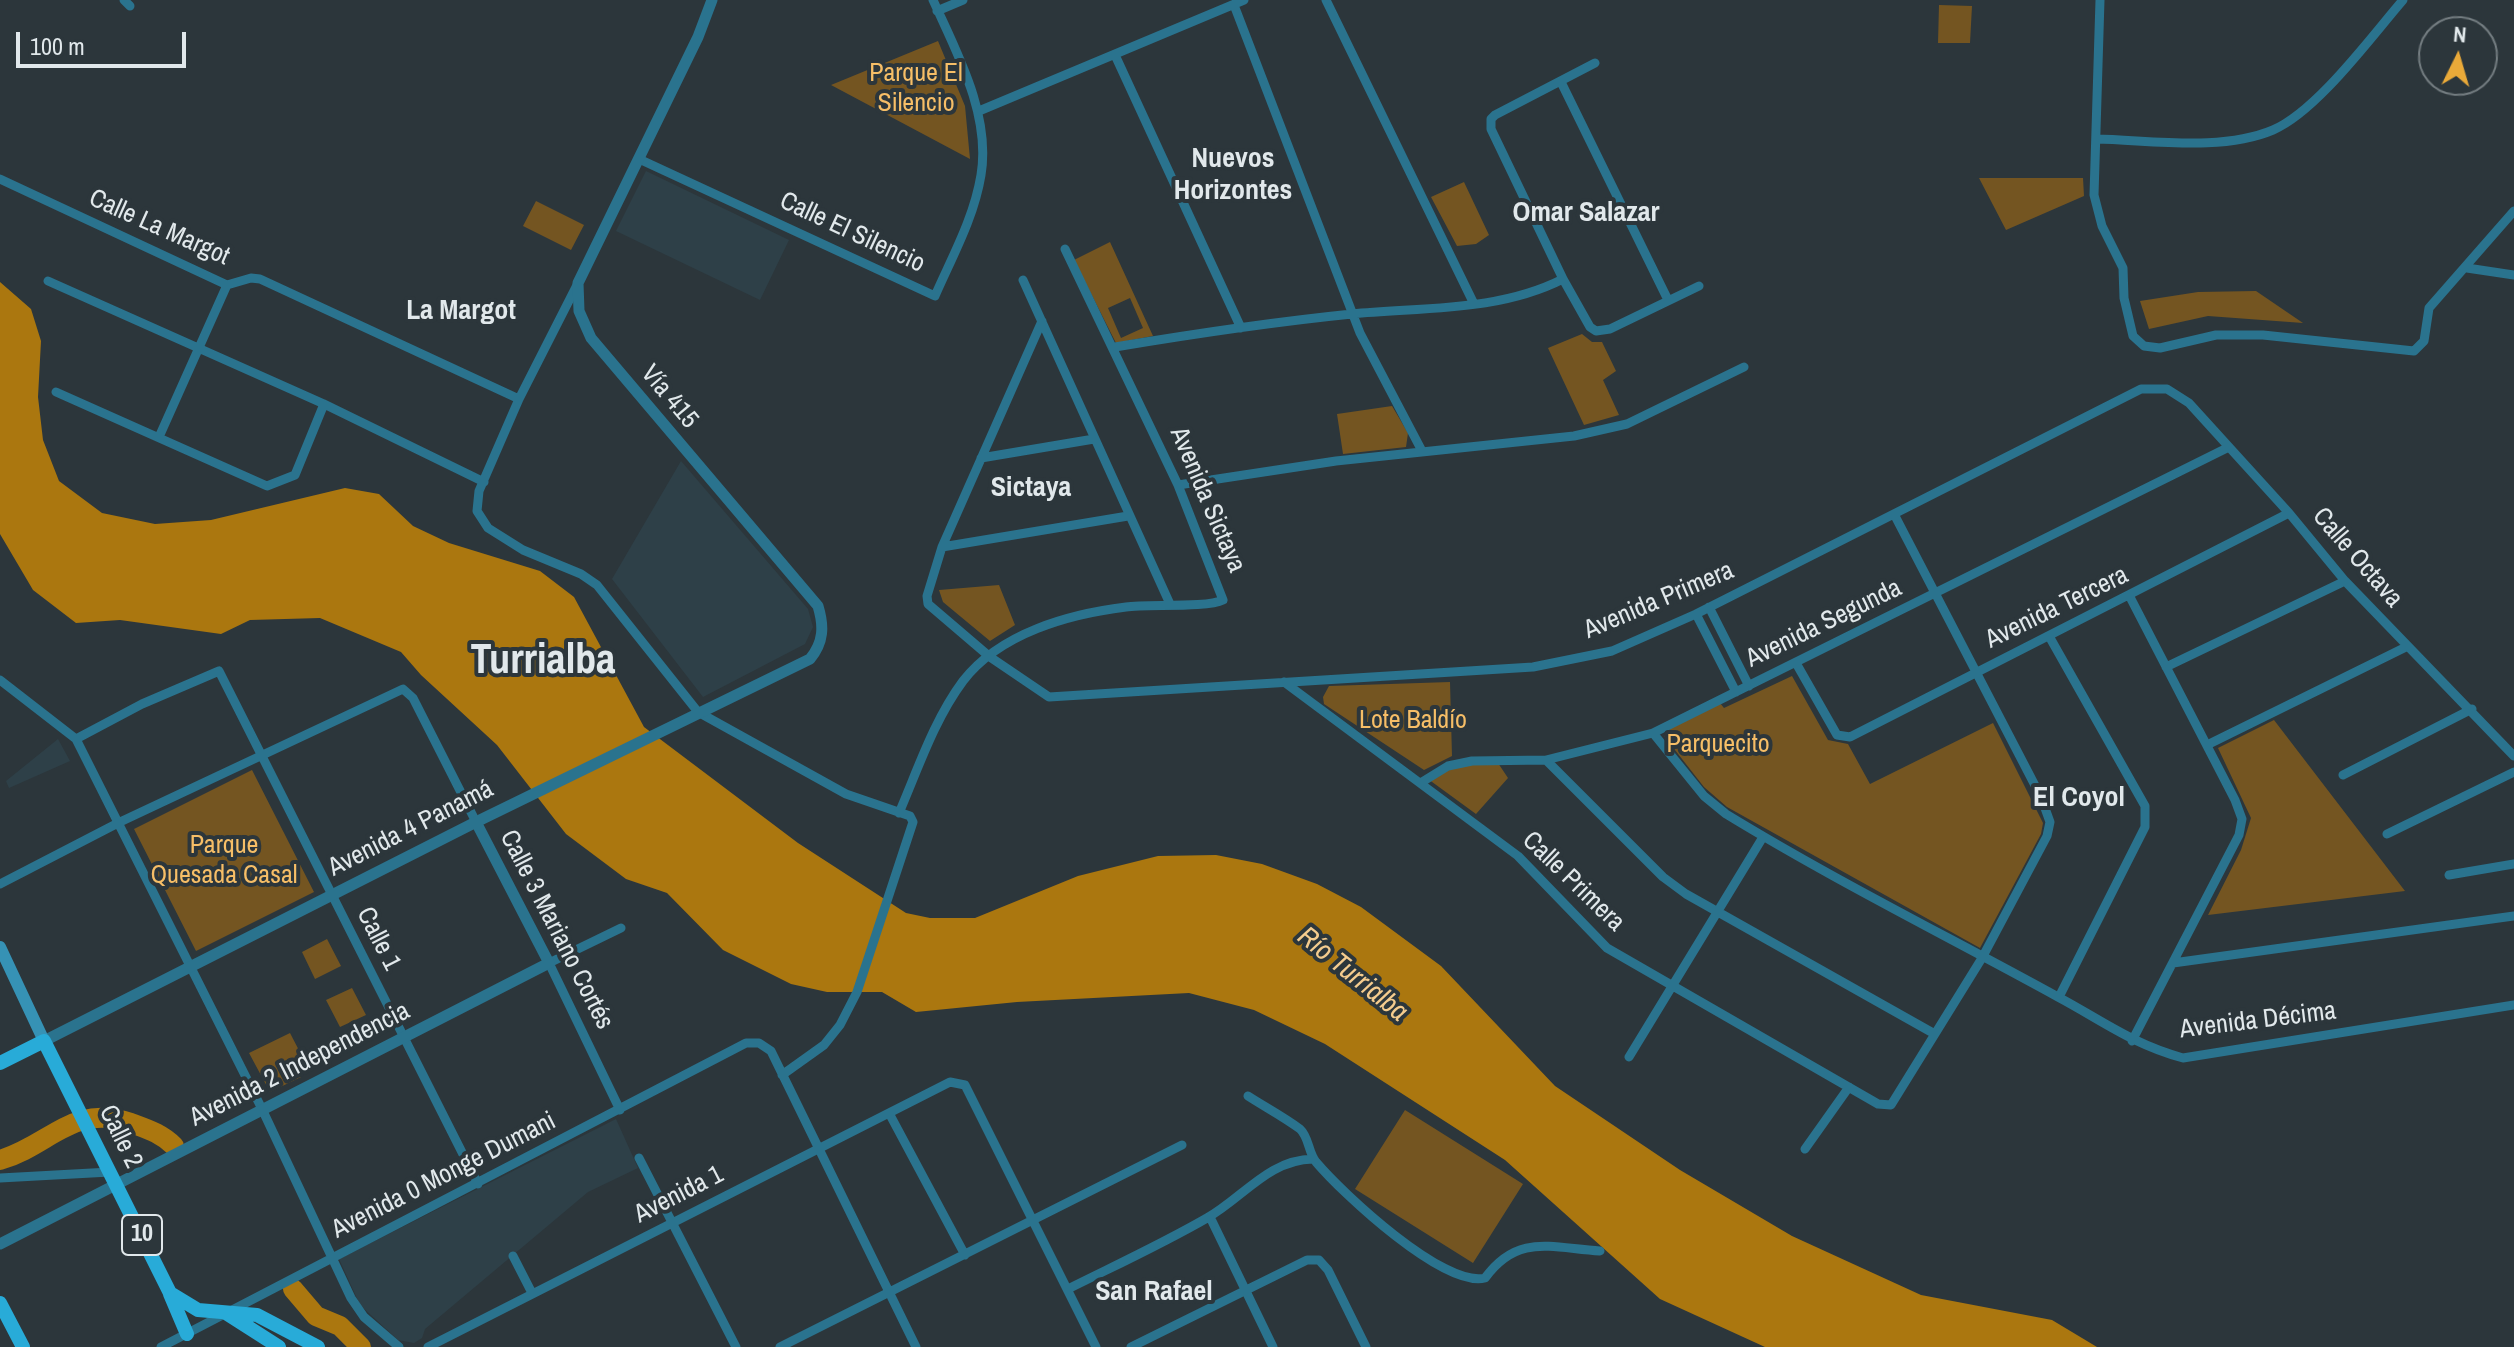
<!DOCTYPE html>
<meta charset="utf-8">
<style>
body{margin:0}
#map{position:relative;width:2514px;height:1347px;overflow:hidden;background:#2c363b;font-family:"Archivo Narrow",sans-serif}
canvas{display:block}
.north{position:absolute;left:2418px;top:16px;width:80px;height:80px;box-sizing:border-box;background:#2c363b;border:2px solid #747d81;border-radius:50%;rotate:5deg;font-size:22px;font-weight:700;line-height:32px;text-align:center;color:#e1e8eb}
.north::after{content:'';display:block;margin:auto;width:28px;height:36px;background:#eaaa39;clip-path:polygon(50% 0,100% 100%,50% 72%,0 100%)}
.scale{position:absolute;left:16px;top:32px;width:170px;height:36px;box-sizing:border-box;border:4px solid #e1e8eb;border-top:0;padding-left:10px;font-size:24px;line-height:28px;white-space:nowrap;color:#e1e8eb;-webkit-text-stroke:6px #2c363b;paint-order:stroke}
</style>
<div id="map">
<canvas width="2514" height="1347"></canvas>
<div class="north">N</div>
<div class="scale">100 m</div>
</div>
<script>
const ctx = document.querySelector('canvas').getContext('2d');
ctx.lineJoin = 'round';
function fillPath(path, color) {
  ctx.fillStyle = color;
  ctx.fill(path, 'evenodd');
}
function strokePath(path, color, width, dash) {
  ctx.strokeStyle = color;
  ctx.lineWidth = width;
  ctx.lineCap = dash ? 'butt' : 'round';
  ctx.setLineDash(dash || []);
  ctx.stroke(path);
}
function drawText(font, color, halo, rows, align = 'center') {
  ctx.font = font + ' "Archivo Narrow",sans-serif';
  ctx.lineWidth = 8;
  ctx.setLineDash([]);
  ctx.textBaseline = 'middle';
  ctx.strokeStyle = halo;
  ctx.fillStyle = color;
  for (const [text, x, y, turn = 0] of rows) {
    ctx.save();
    ctx.translate(x, y);
    ctx.rotate((+turn || 0) * Math.PI / 180);
    ctx.textAlign = isNaN(turn) ? turn : align;
    if (halo) ctx.strokeText(text, 0, 0);
    ctx.fillText(text, 0, 0);
    ctx.restore();
  }
}
const built = new Path2D(`
 M 646,171 L 789,240 L 760,300 L 616,231 Z
 M 681,461 L 808,609 L 813,627 L 805,644 L 703,697 L 612,579 Z
 M 58,739 L 70,761 L 9,788 L 6,781 Z
 M 616,1119 L 638,1168 L 588,1192 L 425,1329 L 422,1338 L 414,1343 L 398,1340 L 360,1305 L 339,1259 Z`);
const green = new Path2D(`
 M 1939,5 L 1972,6 L 1970,43 L 1938,43 Z
 M 938,41 L 965,106 L 970,159 L 831,85 Z
 M 1979,178 L 2083,178 L 2084,196 L 2006,230 Z
 M 1464,182 L 1489,235 L 1476,244 L 1457,246 L 1431,197 Z
 M 536,201 L 584,225 L 571,250 L 523,226 Z
 M 1110,242 L 1153,336 L 1116,343 L 1074,260 ZM 1130,298 L 1143,328 L 1121,338 L 1108,308 Z
 M 2256,291 L 2303,323 L 2208,316 L 2149,329 L 2140,301 L 2198,292 Z
 M 1582,334 L 1592,342 L 1602,342 L 1616,371 L 1603,380 L 1619,415 L 1584,425 L 1548,348 Z
 M 1392,406 L 1408,433 L 1406,447 L 1343,454 L 1337,414 Z
 M 999,585 L 1015,625 L 990,641 L 943,602 L 939,590 Z
 M 1792,676 L 1828,740 L 1848,744 L 1870,784 L 1993,723 L 2043,823 L 2041,834 L 1980,948 L 1727,807 L 1704,787 L 1664,736 L 1672,732 L 1669,729 L 1720,703 L 1724,708 Z
 M 1450,682 L 1452,756 L 1424,770 L 1324,704 L 1323,697 L 1329,686 Z
 M 2274,720 L 2405,891 L 2208,915 L 2241,850 L 2251,818 L 2218,748 Z
 M 1498,763 L 1508,778 L 1476,814 L 1428,779 L 1463,764 Z
 M 252,770 L 314,892 L 196,951 L 134,829 Z
 M 327,939 L 341,966 L 315,979 L 302,952 Z
 M 352,988 L 366,1015 L 340,1027 L 326,1000 Z
 M 290,1033 L 304,1060 L 295,1065 L 301,1077 L 270,1092 L 249,1053 Z
 M 1405,1110 L 1523,1184 L 1473,1263 L 1355,1189 Z`);
const water = new Path2D(`
 M 0,282 L 31,309 L 41,341 L 38,397 L 43,440 L 59,481 L 102,513 L 155,524 L 211,520 L 345,488 L 379,494 L 413,526 L 449,543 L 540,571 L 574,597 L 644,727 L 798,843 L 906,913 L 930,918 L 975,918 L 1078,876 L 1158,856 L 1216,855 L 1262,864 L 1317,884 L 1361,907 L 1441,966 L 1555,1086 L 1680,1170 L 1792,1236 L 1921,1295 L 2052,1320 L 2097,1347 L 1765,1347 L 1660,1299 L 1505,1160 L 1325,1044 L 1254,1010 L 1189,993 L 1017,1002 L 916,1012 L 882,992 L 827,992 L 791,984 L 723,950 L 667,893 L 626,879 L 566,834 L 497,745 L 421,675 L 401,652 L 320,618 L 250,620 L 221,634 L 120,620 L 76,623 L 33,590 L 0,534 Z`);
const river = new Path2D(`
 M 0,1160 C 51,1145 72,1103 131,1123 C 147,1129 161,1133 174,1146
 M 293,1289 L 316,1316 L 340,1326 L 361,1347`);
const minor = new Path2D(`
 M 124,0 L 130,6
 M 1326,0 L 1474,304
 M 2100,0 L 2094,195 L 2102,226 L 2123,268 L 2124,298 L 2133,336 L 2144,346 L 2160,348 L 2216,335 L 2263,335 L 2414,351 L 2424,341 L 2429,308 L 2514,211
 M 1234,5 L 1360,333 L 1422,451
 M 937,11 L 963,0
 M 1115,55 L 1241,328
 M 1595,63 L 1495,115 L 1491,119 L 1491,129 L 1563,279 L 1590,327 L 1596,331 L 1610,329 L 1699,286
 M 1561,82 L 1668,300
 M 979,111 L 1244,0
 M 2096,139 C 2151,140 2221,152 2273,130 C 2317,111 2371,37 2403,0
 M 639,159 L 935,296 C 952,257 974,218 981,175 C 991,115 957,53 933,0
 M 0,179 L 227,285 L 251,278 L 260,279 L 519,399
 M 2467,268 L 2514,275
 M 1023,280 L 1170,604
 M 48,281 L 324,404 L 484,482
 M 578,283 L 519,399 L 479,491 L 477,511 L 488,528 L 523,550 L 581,574 L 597,585 L 698,712 L 846,794 L 910,816 L 913,822 L 857,992 L 840,1025 L 824,1045 L 782,1075
 M 1042,321 L 942,547 L 927,596 L 928,604 L 990,657 L 1049,697 L 1533,667 L 1612,651 L 1696,614 L 2141,389 L 2167,389 L 2189,403 L 2289,513 L 2345,581 L 2514,756
 M 1115,347 C 1193,334 1273,322 1352,314 C 1422,307 1498,312 1563,279
 M 56,392 L 267,486 L 295,475 L 324,404
 M 159,437 L 227,285
 M 981,458 L 1094,439
 M 1178,485 L 1336,461 L 1574,436 L 1627,424 L 1744,367
 M 942,547 L 1128,516
 M 2130,597 L 2235,800 L 2242,819 L 2239,835 L 2132,1041
 M 1709,607 L 1749,686
 M 1696,614 L 1736,692
 M 2049,636 L 2145,806 L 2145,827 L 2059,997
 M 1796,663 L 1837,735 L 1850,737 L 2289,513
 M 2166,667 L 2345,581
 M 0,680 L 76,739 L 262,1109 L 351,1298 L 364,1317 L 399,1347
 M 1284,682 L 1518,856 L 1607,948 L 1878,1104 L 1891,1105 L 1982,958 L 2047,836 L 2050,822 L 2041,797 L 1894,514
 M 1653,733 L 1704,796 L 1726,814 C 1834,880 1947,936 2058,997 C 2103,1021 2132,1044 2183,1058 L 2514,1005
 M 76,739 L 142,704 L 219,671 L 478,1184
 M 2207,745 L 2406,647
 M 1546,760 L 1663,877 L 1686,894 L 1933,1033
 M 2343,775 L 2472,709
 M 1422,782 L 1448,766 L 1472,761 L 1546,760 L 1653,733 L 2229,447
 M 899,813 C 918,769 934,720 963,681 C 1000,633 1069,614 1126,607 C 1148,604 1207,608 1223,600 L 1178,485 L 1065,249
 M 2387,834 L 2514,772
 M 2449,875 L 2514,864
 M 0,884 L 120,822 L 403,689 L 413,698 L 476,822
 M 2173,963 L 2514,916
 M 1629,1057 L 1763,837
 M 1248,1096 C 1265,1107 1284,1117 1300,1129 C 1309,1137 1308,1152 1316,1162 C 1343,1194 1444,1288 1485,1278 C 1518,1233 1551,1248 1600,1251
 M 620,1110 L 549,963 L 621,928
 M 889,1113 L 965,1255
 M 1805,1149 L 1849,1087
 M 639,1158 L 736,1347
 M 0,1178 L 110,1172
 M 1210,1217 L 1273,1347
 M 513,1256 L 532,1293
 M 1068,1289 C 1114,1266 1162,1244 1207,1218 C 1244,1197 1268,1160 1313,1159
 M 161,1347 L 746,1043 L 759,1043 L 771,1051 L 916,1347
 M 428,1347 L 950,1082 L 965,1085 L 1096,1347
 M 780,1347 L 1182,1145
 M 1131,1347 L 1307,1260 L 1319,1260 L 1328,1270 L 1366,1347`);
const tertiary = new Path2D(`
 M 44,1041 L 476,822 L 810,659 C 824,642 824,626 818,606 L 591,338 L 579,311 L 578,283 L 698,37 L 712,0
 M 0,1244 L 549,963 L 476,822`);
const secondary = new Path2D(`
 M 0,947 L 44,1041`);
const primary = new Path2D(`
 M 0,1063 L 44,1041 L 170,1293 L 198,1310 L 257,1315 L 318,1347
 M 170,1294 L 187,1334
 M 0,1303 L 23,1347
 M 226,1313 L 279,1347`);
const shields = [
 [142,1235,40]
];
const shieldNames = [
 ["10",142,1235]
];
const parkNames = [
 ["Parque El",916,74],
 ["Silencio",916,104],
 ["Lote Baldío",1413,721],
 ["Parquecito",1718,745],
 ["Parque",224,846],
 ["Quesada Casal",224,876]
];
const streetNames = [
 ["Calle La Margot",159,228,24],
 ["Calle El Silencio",852,233,25],
 ["Vía 415",669,397,50],
 ["Avenida Sictaya",1207,500,67],
 ["Calle Octava",2357,558,49],
 ["Avenida Primera",1659,601,-23],
 ["Avenida Tercera",2057,608,-26],
 ["Avenida Segunda",1824,624,-26],
 ["Avenida 4 Panamá",411,829,-27],
 ["Calle Primera",1573,882,44],
 ["Calle 3 Mariano Cortés",556,930,63],
 ["Calle 1",378,939,63],
 ["Avenida Décima",2258,1021,-7],
 ["Avenida 2 Independencia",300,1065,-27],
 ["Calle 2",120,1137,64],
 ["Avenida 0 Monge Dumani",444,1176,-27],
 ["Avenida 1",679,1195,-27]
];
const neighbourhoodNames = [
 ["Nuevos",1233,159],
 ["Horizontes",1233,191],
 ["Omar Salazar",1586,213],
 ["La Margot",461,311],
 ["Sictaya",1031,488],
 ["El Coyol",2079,798],
 ["San Rafael",1154,1292]
];
const waterNames = [
 ["Río Turrialba",1352,975,39]
];
const townNames = [
 ["Turrialba",543,662]
];
fillPath(built, '#2e4048');
fillPath(green, '#745521');
fillPath(water, '#ab770f');
strokePath(river, '#ab770f', 20);
strokePath(minor, '#2a738e', 9);
strokePath(tertiary, '#2a738e', 11);
strokePath(secondary, '#3692b5', 12);
strokePath(primary, '#28abd8', 14);
for (const [x, y, w] of shields) {
  const box = new Path2D();
  box.roundRect(x - w / 2, y - 20, w, 40, 6);
  ctx.fillStyle = '#2c363b';
  ctx.fill(box);
  strokePath(box, '#e1e8eb', 2);
}
drawText('bold 24px', '#e1e8eb', null, shieldNames);
drawText('26px', '#f6be67', '#2c363b', parkNames);
drawText('26px', '#e1e8eb', '#2c363b', streetNames);
drawText('bold 28px', '#e1e8eb', '#2c363b', neighbourhoodNames);
drawText('italic 28px', '#f5cc8e', '#2c363b', waterNames);
drawText('bold 42px', '#e1e8eb', '#2c363b', townNames);
</script>
